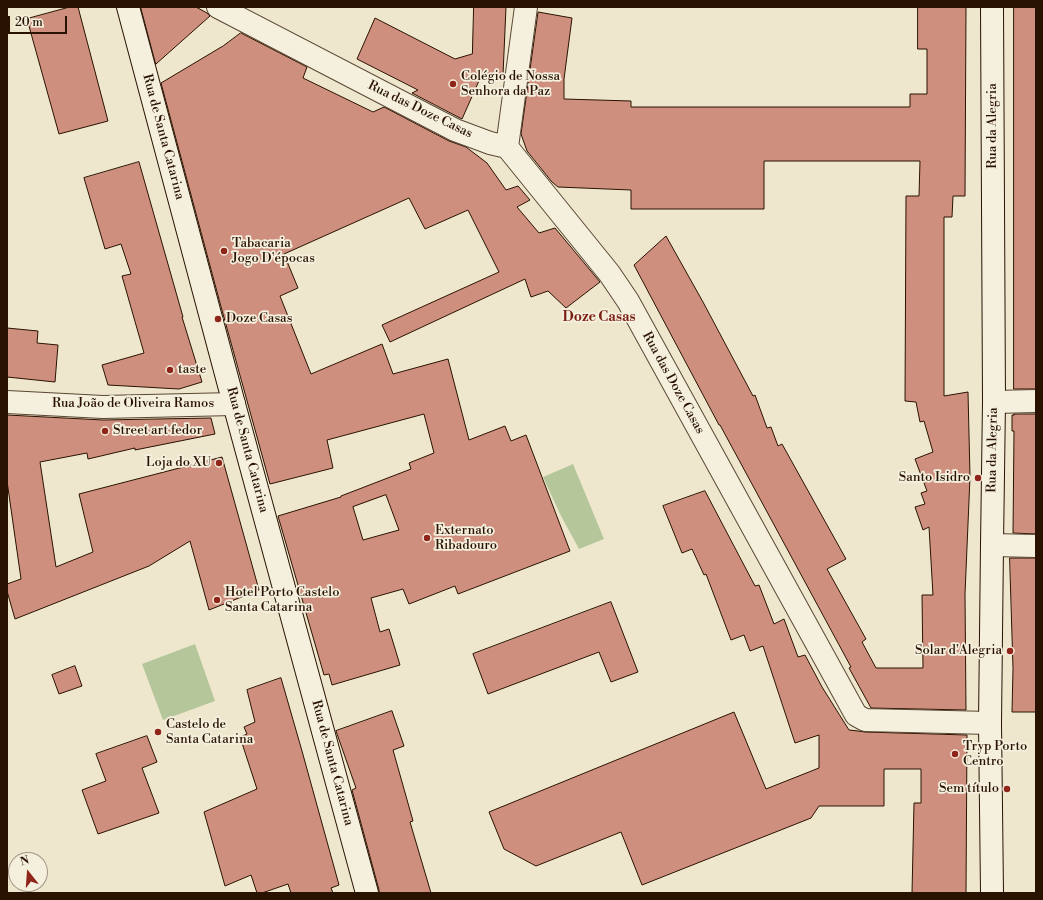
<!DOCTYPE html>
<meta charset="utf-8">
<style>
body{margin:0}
#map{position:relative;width:1043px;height:900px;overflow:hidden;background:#efe7cd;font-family:"Libre Bodoni",serif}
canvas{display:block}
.frame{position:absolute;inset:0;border:8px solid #291200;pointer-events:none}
.north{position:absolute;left:8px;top:852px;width:40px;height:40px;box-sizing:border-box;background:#f5efde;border:1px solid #a39785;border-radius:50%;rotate:343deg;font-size:11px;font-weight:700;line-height:16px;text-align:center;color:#291200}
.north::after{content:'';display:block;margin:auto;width:14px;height:18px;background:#8f2418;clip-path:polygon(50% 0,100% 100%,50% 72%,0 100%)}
.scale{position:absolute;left:8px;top:16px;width:59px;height:18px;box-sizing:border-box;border:2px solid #291200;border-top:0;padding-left:5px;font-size:12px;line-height:14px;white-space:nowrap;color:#291200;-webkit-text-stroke:3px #f5efde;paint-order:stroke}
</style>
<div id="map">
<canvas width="1043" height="900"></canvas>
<div class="frame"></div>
<div class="north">N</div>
<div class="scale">20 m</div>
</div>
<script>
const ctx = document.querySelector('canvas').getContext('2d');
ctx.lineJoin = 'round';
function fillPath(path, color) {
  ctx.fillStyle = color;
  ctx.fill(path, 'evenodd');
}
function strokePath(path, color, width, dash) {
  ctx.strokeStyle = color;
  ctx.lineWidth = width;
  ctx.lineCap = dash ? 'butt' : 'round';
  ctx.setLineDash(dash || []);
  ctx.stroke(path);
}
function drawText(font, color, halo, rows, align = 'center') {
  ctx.font = font + ' "Libre Bodoni",serif';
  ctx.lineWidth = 3.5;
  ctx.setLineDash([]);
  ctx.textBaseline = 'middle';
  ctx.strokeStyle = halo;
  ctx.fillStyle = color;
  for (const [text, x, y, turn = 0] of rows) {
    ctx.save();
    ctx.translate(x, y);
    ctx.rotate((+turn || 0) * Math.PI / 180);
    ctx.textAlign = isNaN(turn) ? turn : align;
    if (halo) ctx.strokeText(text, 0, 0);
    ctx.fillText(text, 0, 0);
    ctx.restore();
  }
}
const green = new Path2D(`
 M 573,464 L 604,539 L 579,549 L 560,514 L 543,477 Z
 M 195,644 L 215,701 L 163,720 L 142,664 Z`);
const building = new Path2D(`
 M 70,7 L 78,7 L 108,121 L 59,134 L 27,19 Z
 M 141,7 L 196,7 L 207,13 L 210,16 L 156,64 Z
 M 474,7 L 506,7 L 503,75 L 482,74 L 462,119 L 412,93 L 418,90 L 357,59 L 375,18 L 455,59 L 472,54 Z
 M 918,7 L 966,7 L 965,196 L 953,196 L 952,217 L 944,217 L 944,396 L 968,392 L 970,477 L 965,594 L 966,710 L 871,708 L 849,668 L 851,667 L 720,425 L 719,425 L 634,265 L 666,236 L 703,302 L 753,396 L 755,395 L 767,428 L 771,427 L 778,446 L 782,444 L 846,559 L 827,569 L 866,639 L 862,642 L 876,668 L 923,668 L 922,595 L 933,595 L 929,527 L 923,530 L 915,507 L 925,504 L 921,493 L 927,491 L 915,459 L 933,452 L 924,421 L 920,422 L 916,402 L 905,401 L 906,196 L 919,196 L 920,161 L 764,161 L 764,209 L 631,209 L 631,190 L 558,187 L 552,182 L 527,151 L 521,134 L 538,12 L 572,18 L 564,79 L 564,99 L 631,101 L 631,107 L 910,107 L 910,94 L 927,94 L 927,49 L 918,49 Z
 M 1014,7 L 1036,7 L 1036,389 L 1014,389 Z
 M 241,33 L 307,67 L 303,78 L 373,112 L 384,107 L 449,141 L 466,147 L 487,163 L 506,190 L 518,186 L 530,200 L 517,207 L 539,233 L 555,228 L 600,282 L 566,308 L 548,291 L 531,297 L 525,279 L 390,342 L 382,325 L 499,272 L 468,210 L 425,229 L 409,198 L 284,254 L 298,288 L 280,296 L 311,374 L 382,344 L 393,374 L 448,359 L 469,440 L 505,426 L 511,441 L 526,435 L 570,551 L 458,594 L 455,586 L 409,604 L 403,589 L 371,598 L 380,632 L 389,629 L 400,665 L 332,685 L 329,674 L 324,675 L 278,516 L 341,497 L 341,496 L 411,469 L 409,463 L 434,453 L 424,414 L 327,440 L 333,468 L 270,484 L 220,303 L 161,83 L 223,46 ZM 386,495 L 399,530 L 363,540 L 353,507 Z
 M 139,162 L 183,317 L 182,317 L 202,382 L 179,389 L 108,385 L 102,365 L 144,353 L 122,276 L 131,274 L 121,244 L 105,249 L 84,178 Z
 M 7,328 L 38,331 L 37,343 L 58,345 L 55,382 L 7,377 Z
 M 1014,414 L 1036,414 L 1036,534 L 1013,533 L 1014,431 L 1012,431 L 1012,415 L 1014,415 Z
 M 7,415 L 103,420 L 211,418 L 215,434 L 135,450 L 135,448 L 88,459 L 87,453 L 40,462 L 56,567 L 93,552 L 79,494 L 222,457 L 259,590 L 209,610 L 190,541 L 149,566 L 15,619 L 7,591 L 7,584 L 21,579 L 7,481 Z
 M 705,491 L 755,586 L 759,585 L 774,624 L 784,619 L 798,657 L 805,655 L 822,687 L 849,730 L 858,731 L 865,732 L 967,735 L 966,893 L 912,893 L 914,803 L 921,803 L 921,769 L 884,769 L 884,806 L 819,806 L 811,818 L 642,885 L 621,832 L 536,866 L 504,849 L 489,812 L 734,712 L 766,789 L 819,768 L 819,735 L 795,743 L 763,646 L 750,651 L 744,635 L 731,640 L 706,574 L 704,575 L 692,549 L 682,553 L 663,506 Z
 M 1010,558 L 1036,558 L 1036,712 L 1012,712 L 1013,669 Z
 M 611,602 L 638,672 L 611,682 L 599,652 L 488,694 L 473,654 Z
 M 75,666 L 82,686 L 59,694 L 52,675 Z
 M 281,678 L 302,751 L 339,885 L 331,888 L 333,893 L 291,893 L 288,884 L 262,893 L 257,893 L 251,875 L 225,886 L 204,812 L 257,789 L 240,737 L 247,734 L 244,727 L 255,722 L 247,690 Z
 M 392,711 L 404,746 L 393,750 L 413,821 L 410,822 L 431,893 L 379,893 L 379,890 L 352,790 L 356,788 L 336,731 Z
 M 147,736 L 157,762 L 142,768 L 159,813 L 98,834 L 82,790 L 106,781 L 96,754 Z`);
const street = new Path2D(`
 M 218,7 L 455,130 L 490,143 L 507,147 L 609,273 L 628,301 L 856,715 L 865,720 L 990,723
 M 507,147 L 526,7
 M 7,402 L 103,407 L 234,404
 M 994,402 L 1036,401
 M 992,545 L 1036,546`);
const secondary = new Path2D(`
 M 128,7 L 234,404 L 367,893
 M 992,893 L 990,723 L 992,545 L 994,402 L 992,7`);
const markers = [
 [453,84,4,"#8f2418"],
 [224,251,4,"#8f2418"],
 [218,319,4,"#8f2418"],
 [170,370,4,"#8f2418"],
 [105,431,4,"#8f2418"],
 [219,463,4,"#8f2418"],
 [978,478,4,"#8f2418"],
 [427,538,4,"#8f2418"],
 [217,600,4,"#8f2418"],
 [1010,651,4,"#8f2418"],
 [158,732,4,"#8f2418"],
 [955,754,4,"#8f2418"],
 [1007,789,4,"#8f2418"]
];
const poiNames = [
 ["Colégio de Nossa",461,77],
 ["Senhora da Paz",461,92],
 ["Tabacaria",232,244],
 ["Jogo D'épocas",232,259],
 ["Doze Casas",226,319],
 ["taste",178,370],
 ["Street art fedor",113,431],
 ["Loja do XU",211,463,"right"],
 ["Santo Isidro",970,478,"right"],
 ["Externato",435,531],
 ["Ribadouro",435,546],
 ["Hotel Porto Castelo",225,593],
 ["Santa Catarina",225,608],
 ["Solar d'Alegria",1002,651,"right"],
 ["Castelo de",166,725],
 ["Santa Catarina",166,740],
 ["Tryp Porto",963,747],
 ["Centro",963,762],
 ["Sem título",999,789,"right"]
];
const streetNames = [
 ["Rua das Doze Casas",420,110,26],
 ["Rua da Alegria",993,126,-90],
 ["Rua de Santa Catarina",163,137,75],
 ["Rua das Doze Casas",673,383,61],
 ["Rua João de Oliveira Ramos",133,404],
 ["Rua de Santa Catarina",247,450,75],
 ["Rua da Alegria",993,450,-89],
 ["Rua de Santa Catarina",332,763,75]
];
const neighbourhoodNames = [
 ["Doze Casas",599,318]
];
fillPath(green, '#b6c69b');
fillPath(building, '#cf8f7e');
strokePath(building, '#291200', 1);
strokePath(street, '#5a4733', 24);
strokePath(secondary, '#291200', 24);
strokePath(street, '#f5efde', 22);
strokePath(secondary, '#f5efde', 22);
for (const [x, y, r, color] of markers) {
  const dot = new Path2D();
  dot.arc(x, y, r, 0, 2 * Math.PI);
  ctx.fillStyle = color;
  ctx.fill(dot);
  strokePath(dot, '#f5efde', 1.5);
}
drawText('13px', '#291200', '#f5efde', poiNames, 'left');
drawText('13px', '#291200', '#f5efde', streetNames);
drawText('bold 14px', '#7a1f14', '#f5efde', neighbourhoodNames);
</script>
